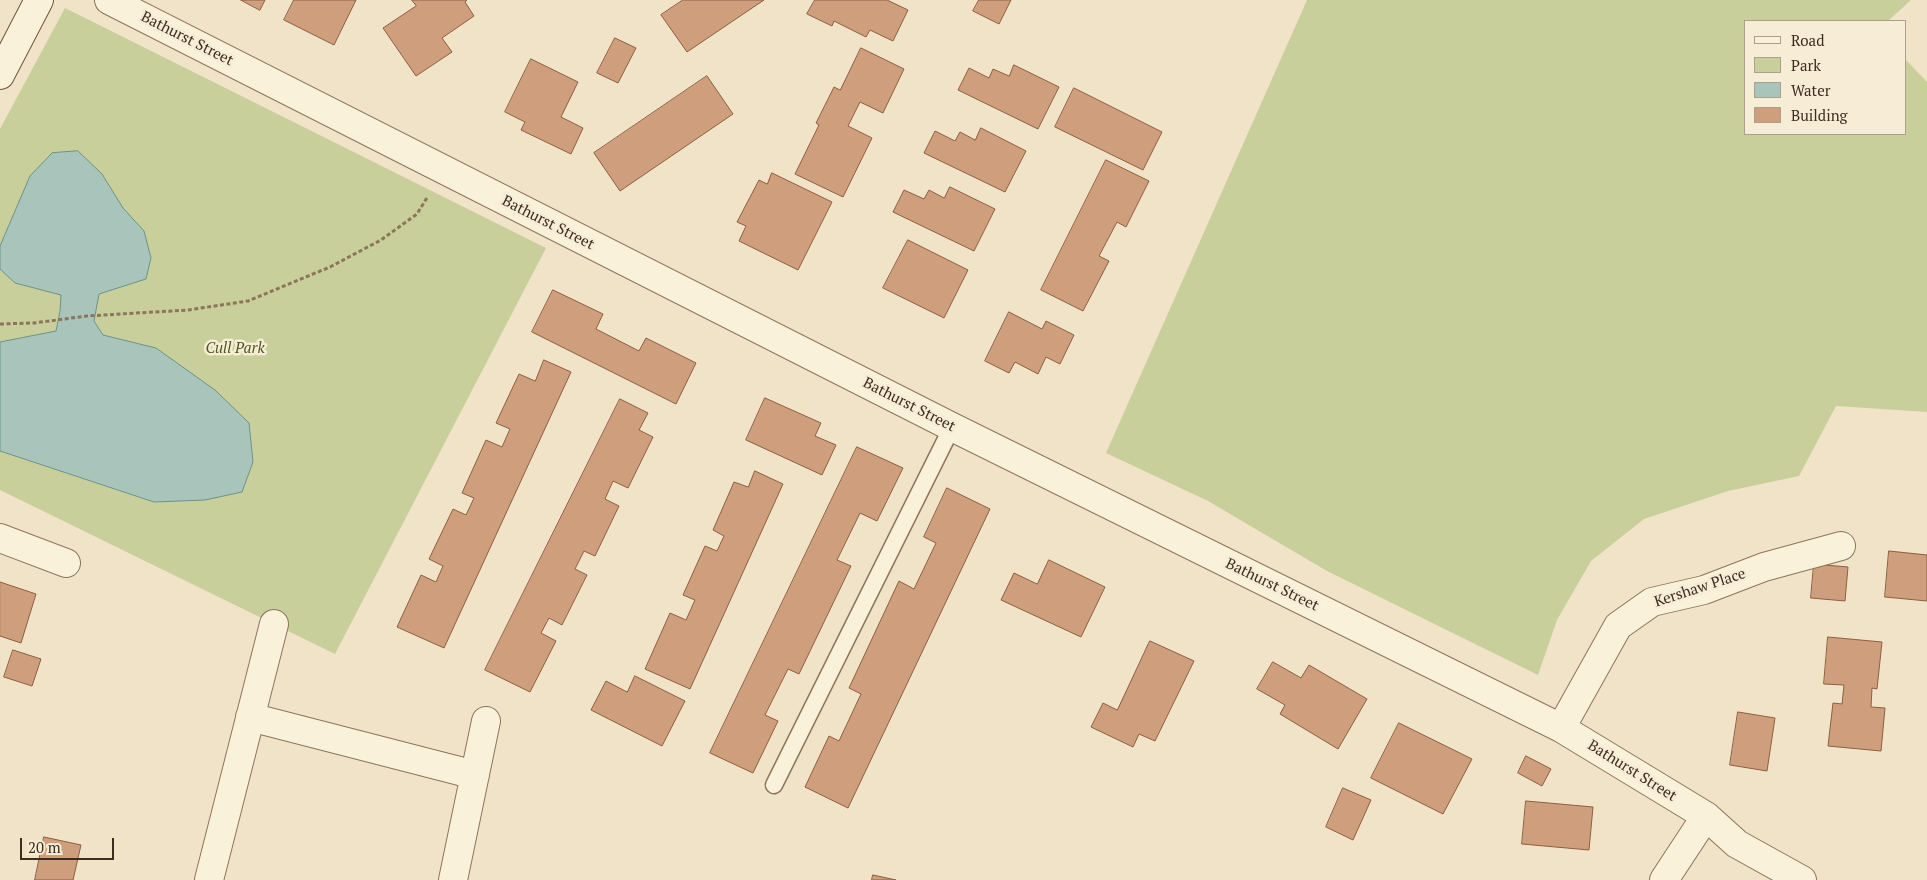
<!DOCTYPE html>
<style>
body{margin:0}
#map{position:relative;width:1927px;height:880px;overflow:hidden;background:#f0e3c7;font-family:"PT Serif",serif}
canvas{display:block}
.legend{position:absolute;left:1744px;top:20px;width:162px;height:115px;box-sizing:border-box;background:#f7edd7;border:1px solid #aca08d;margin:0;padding:6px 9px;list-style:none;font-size:15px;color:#3c2d1f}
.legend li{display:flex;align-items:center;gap:10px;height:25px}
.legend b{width:25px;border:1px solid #aca08d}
.scale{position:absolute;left:20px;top:838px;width:94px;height:22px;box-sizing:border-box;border:2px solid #3c2d1f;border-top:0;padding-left:6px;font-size:15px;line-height:18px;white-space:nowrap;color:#3c2d1f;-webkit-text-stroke:4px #f7edd7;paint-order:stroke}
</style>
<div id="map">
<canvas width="1927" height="880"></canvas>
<ul class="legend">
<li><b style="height:6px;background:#faf1db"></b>Road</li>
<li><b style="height:14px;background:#c9cf9a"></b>Park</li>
<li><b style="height:14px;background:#a8c4bb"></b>Water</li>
<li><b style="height:14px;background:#cf9e7c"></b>Building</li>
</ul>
<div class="scale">20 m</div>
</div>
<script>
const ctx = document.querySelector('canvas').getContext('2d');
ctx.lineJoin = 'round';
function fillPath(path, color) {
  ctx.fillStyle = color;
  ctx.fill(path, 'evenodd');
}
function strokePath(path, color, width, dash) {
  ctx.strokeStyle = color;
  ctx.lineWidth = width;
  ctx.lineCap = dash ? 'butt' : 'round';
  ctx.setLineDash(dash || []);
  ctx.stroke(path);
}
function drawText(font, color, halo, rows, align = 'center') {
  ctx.font = font + ' "PT Serif",serif';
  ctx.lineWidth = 5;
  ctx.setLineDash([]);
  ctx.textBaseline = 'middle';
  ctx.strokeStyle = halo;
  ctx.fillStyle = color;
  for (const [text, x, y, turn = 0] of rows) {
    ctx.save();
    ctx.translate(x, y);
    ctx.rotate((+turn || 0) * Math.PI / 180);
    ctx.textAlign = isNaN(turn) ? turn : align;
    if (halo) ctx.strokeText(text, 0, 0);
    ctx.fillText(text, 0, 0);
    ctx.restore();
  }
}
const green = new Path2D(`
 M 1307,0 L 1911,0 L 1888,21 L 1746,21 L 1746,134 L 1906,134 L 1906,60 L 1927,82 L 1927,412 L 1836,406 L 1799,476 L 1728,491 L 1644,519 L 1591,561 L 1557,620 L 1538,675 L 1327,571 L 1208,501 L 1106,453 Z
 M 65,8 L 546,248 L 335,654 L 0,490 L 0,129 Z`);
const water = new Path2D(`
 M 78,151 L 102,174 L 123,208 L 144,231 L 151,258 L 146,279 L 99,294 L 94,321 L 103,335 L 156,348 L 215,390 L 249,423 L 253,462 L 242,492 L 205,500 L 154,502 L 0,451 L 0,342 L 56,331 L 60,311 L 61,295 L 15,283 L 0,269 L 0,246 L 30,176 L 52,153 Z`);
const building = new Path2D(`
 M 241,0 L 265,0 L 260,10 Z
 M 294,0 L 356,0 L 334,45 L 284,20 Z
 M 412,0 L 467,0 L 465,2 L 474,16 L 442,38 L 452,52 L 416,76 L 383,28 L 416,6 Z
 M 683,0 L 764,0 L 687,52 L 661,15 Z
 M 815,0 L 887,0 L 908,10 L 893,41 L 870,30 L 866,37 L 834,21 L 832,26 L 807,14 Z
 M 979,0 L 1011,0 L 999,24 L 973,11 Z
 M 615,38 L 636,48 L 618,83 L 597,73 Z
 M 861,48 L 904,69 L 883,113 L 860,102 L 848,126 L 872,138 L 843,197 L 795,174 L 819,125 L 816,123 L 834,87 L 840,90 Z
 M 531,59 L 578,82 L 561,117 L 583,128 L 571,154 L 521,130 L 525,122 L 505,112 Z
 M 1014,65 L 1059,87 L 1038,129 L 958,90 L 969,68 L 989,78 L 993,69 L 1009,76 Z
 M 707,76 L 733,114 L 620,191 L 594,153 Z
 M 1074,88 L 1162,132 L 1143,170 L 1055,127 Z
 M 981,128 L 1026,151 L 1005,192 L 924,153 L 935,131 L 955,141 L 960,132 L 975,140 Z
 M 1106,160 L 1149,181 L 1126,227 L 1117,222 L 1099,256 L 1109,261 L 1083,311 L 1041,290 Z
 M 772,173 L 832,202 L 798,270 L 739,241 L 746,226 L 737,222 L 759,180 L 767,184 Z
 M 950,187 L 995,209 L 974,251 L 893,212 L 904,190 L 924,199 L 929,190 L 944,198 Z
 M 908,240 L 968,270 L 944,318 L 883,288 Z
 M 553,290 L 603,314 L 596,329 L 639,351 L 646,338 L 696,363 L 676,404 L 532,332 Z
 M 1009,312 L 1042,329 L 1046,321 L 1074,335 L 1060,364 L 1046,357 L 1038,374 L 1015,362 L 1009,373 L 985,361 Z
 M 544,360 L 571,372 L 444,648 L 397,627 L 421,575 L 436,582 L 443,566 L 429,559 L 453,509 L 466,515 L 474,498 L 462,493 L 486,440 L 502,447 L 510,429 L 496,423 L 519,374 L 535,381 Z
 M 765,398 L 821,423 L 815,436 L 836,445 L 822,475 L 746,440 Z
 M 620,399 L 648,413 L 639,430 L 653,437 L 628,488 L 613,481 L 605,499 L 619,506 L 595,556 L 584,551 L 575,569 L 587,575 L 562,625 L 549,618 L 541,633 L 556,641 L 530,692 L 485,670 Z
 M 857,447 L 903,468 L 877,521 L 860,513 L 837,560 L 851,566 L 799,674 L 788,669 L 765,715 L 778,721 L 753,773 L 710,753 Z
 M 755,471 L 783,484 L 690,689 L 645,669 L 670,613 L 686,620 L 695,600 L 683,595 L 705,546 L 717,551 L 724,536 L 713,530 L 734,482 L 748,487 Z
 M 947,488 L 990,509 L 848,808 L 805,787 L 829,736 L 839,741 L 861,694 L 849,688 L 899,581 L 914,589 L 936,543 L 924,537 Z
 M 1889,551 L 1927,555 L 1927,601 L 1885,597 Z
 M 1049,560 L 1105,587 L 1081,637 L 1001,600 L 1014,573 L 1037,584 Z
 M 1814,564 L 1848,567 L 1845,601 L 1811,598 Z
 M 0,582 L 36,594 L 21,643 L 0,636 Z
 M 1828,637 L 1882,642 L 1877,689 L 1872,688 L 1871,707 L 1885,708 L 1881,751 L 1828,746 L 1833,703 L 1842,704 L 1844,685 L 1824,684 Z
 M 1150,641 L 1194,661 L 1155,741 L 1139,734 L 1133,747 L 1091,727 L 1103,703 L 1117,710 Z
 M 13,650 L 41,659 L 32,686 L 4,677 Z
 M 1273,662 L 1301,678 L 1309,665 L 1367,699 L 1338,749 L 1280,714 L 1285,705 L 1257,689 Z
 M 635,676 L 685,701 L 662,746 L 591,710 L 606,681 L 627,692 Z
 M 1738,712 L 1775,718 L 1767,771 L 1730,765 Z
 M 1399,723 L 1472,759 L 1443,814 L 1371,778 Z
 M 1526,756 L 1551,769 L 1542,786 L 1518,773 Z
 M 1343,788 L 1371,800 L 1353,840 L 1326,827 Z
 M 1526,801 L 1593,807 L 1589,850 L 1522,844 Z
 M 44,837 L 81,845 L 73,880 L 35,880 Z
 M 873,875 L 896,880 L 872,880 Z`);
const path = new Path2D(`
 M 0,324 L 34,323 L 87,316 L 188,310 L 248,301 L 330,267 L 381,240 L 417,214 L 428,196`);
const lane = new Path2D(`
 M 774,785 L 952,427`);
const street = new Path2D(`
 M 109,0 L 952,427 L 1561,728 L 1706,816 L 1737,844 L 1802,880
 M 0,538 L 66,563
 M 250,717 L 475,775
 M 1561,728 L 1618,626 L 1652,602 L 1704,590 L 1764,567 L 1841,546
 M 209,880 L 274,624
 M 453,880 L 486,721
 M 1664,880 L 1706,816`);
const secondary = new Path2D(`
 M 0,75 L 39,0`);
const streetNames = [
 ["Bathurst Street",187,39,27],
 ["Bathurst Street",548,223,27],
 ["Bathurst Street",909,405,27],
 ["Bathurst Street",1272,585,26],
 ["Kershaw Place",1700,588,-18],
 ["Bathurst Street",1632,771,32]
];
const parkNames = [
 ["Cull Park",235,349]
];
fillPath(green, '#c9cf9a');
fillPath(water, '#a8c4bb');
strokePath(water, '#6e9389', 1);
fillPath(building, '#cf9e7c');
strokePath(building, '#8d5e40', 1);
strokePath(lane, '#8d755b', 19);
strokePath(street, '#8d755b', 30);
strokePath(secondary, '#6f563e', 30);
strokePath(path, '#8d755b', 3, [4, 2.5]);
strokePath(lane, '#faf1db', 16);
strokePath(street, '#faf1db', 28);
strokePath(secondary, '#faf1db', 28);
drawText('15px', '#3c2d1f', '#f7edd7', streetNames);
drawText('italic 15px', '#4d5925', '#f7edd7', parkNames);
</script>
